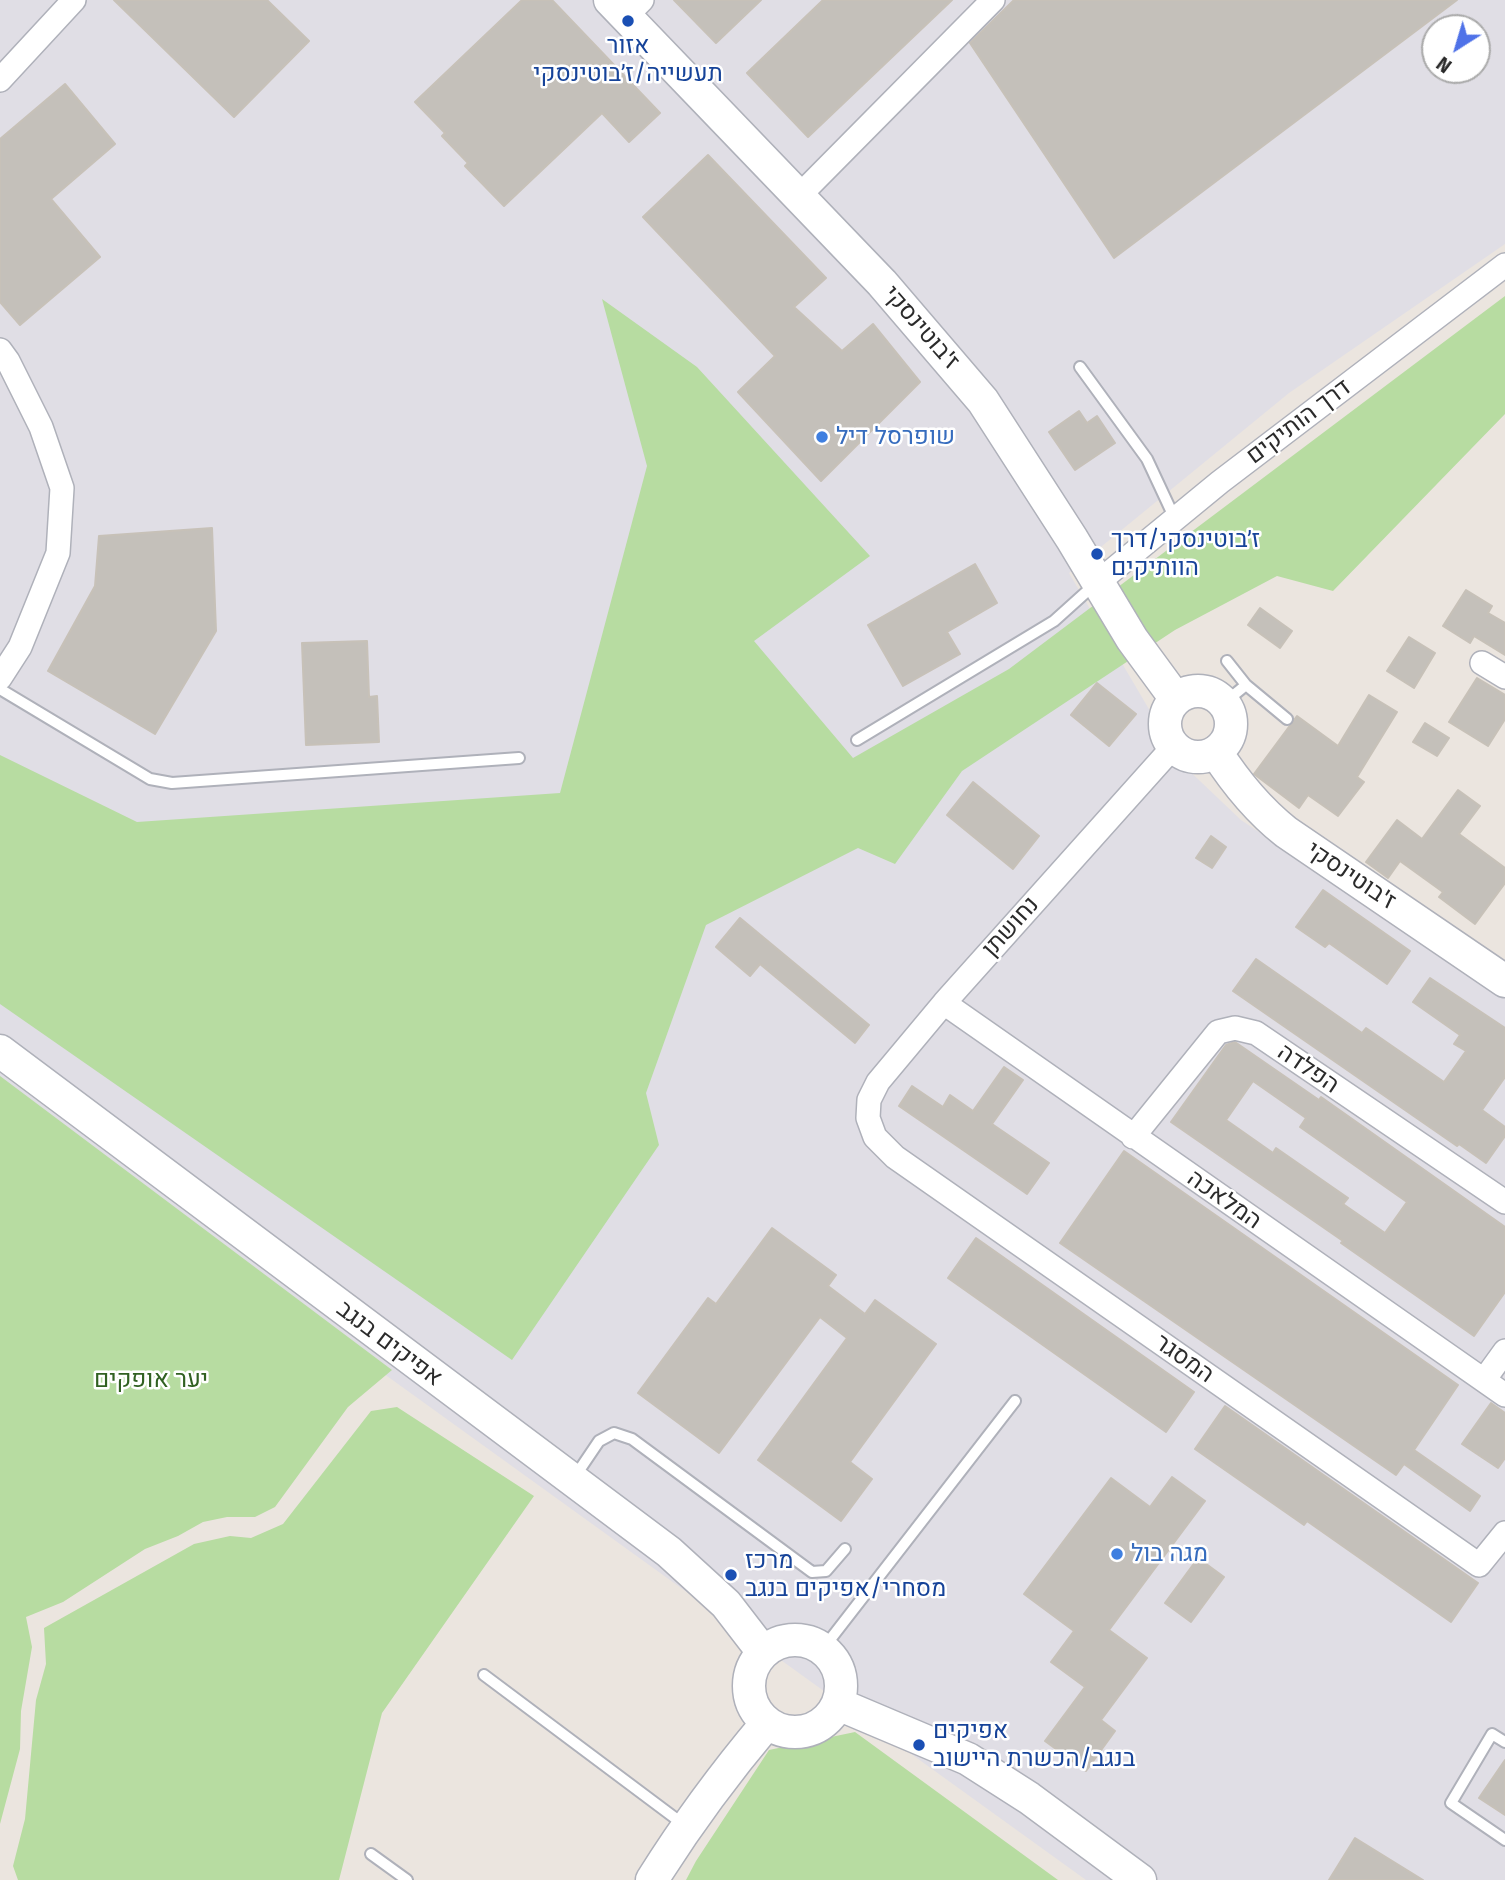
<!DOCTYPE html>
<meta charset="utf-8">
<style>
body{margin:0}
#map{position:relative;width:1505px;height:1880px;overflow:hidden;background:#ebe5df;font-family:"Fira Sans",sans-serif}
canvas{display:block}
.north{position:absolute;left:1421px;top:14px;width:70px;height:70px;box-sizing:border-box;background:#fff;border:2px solid #aaa;border-radius:50%;rotate:217deg;font-size:19px;font-weight:700;line-height:28px;text-align:center;color:#2b2b2b}
.north::after{content:'';display:block;margin:auto;width:24px;height:32px;background:#4f72e8;clip-path:polygon(50% 0,100% 100%,50% 72%,0 100%)}
</style>
<div id="map">
<canvas width="1505" height="1880"></canvas>
<div class="north">N</div>
</div>
<script>
const ctx = document.querySelector('canvas').getContext('2d');
ctx.lineJoin = 'round';
function fillPath(path, color) {
  ctx.fillStyle = color;
  ctx.fill(path, 'evenodd');
}
function strokePath(path, color, width, dash) {
  ctx.strokeStyle = color;
  ctx.lineWidth = width;
  ctx.lineCap = dash ? 'butt' : 'round';
  ctx.setLineDash(dash || []);
  ctx.stroke(path);
}
function drawText(font, color, halo, rows, align = 'center') {
  ctx.font = font + ' "Fira Sans",Heebo,sans-serif';
  ctx.lineWidth = 5;
  ctx.setLineDash([]);
  ctx.textBaseline = 'middle';
  ctx.strokeStyle = halo;
  ctx.fillStyle = color;
  for (const [text, x, y, turn = 0] of rows) {
    ctx.save();
    ctx.translate(x, y);
    ctx.rotate((+turn || 0) * Math.PI / 180);
    ctx.textAlign = isNaN(turn) ? turn : align;
    if (halo) ctx.strokeText(text, 0, 0);
    ctx.fillText(text, 0, 0);
    ctx.restore();
  }
}
const industrial = new Path2D(`
 M 0,0 L 1505,0 L 1505,244 L 1289,393 L 1069,573 L 1180,762 L 1241,820 L 1505,997 L 1505,1880 L 1086,1880 L 0,1097 ZM 1435,28 L 1477,28 L 1477,70 L 1435,70 Z`);
const green = new Path2D(`
 M 1505,296 L 1505,414 L 1333,591 L 1277,576 L 1175,630 L 962,771 L 895,864 L 858,848 L 706,925 L 646,1093 L 659,1145 L 512,1360 L 0,1004 L 0,755 L 137,822 L 560,793 L 647,466 L 602,299 L 697,367 L 870,556 L 754,641 L 853,758 L 1009,669 Z
 M 0,1076 L 392,1370 L 348,1407 L 275,1507 L 255,1517 L 227,1517 L 203,1522 L 178,1536 L 145,1549 L 63,1602 L 26,1617 L 32,1647 L 21,1711 L 20,1749 L 0,1824 Z
 M 397,1407 L 534,1496 L 382,1713 L 339,1880 L 18,1880 L 13,1866 L 25,1819 L 36,1700 L 46,1664 L 44,1628 L 194,1544 L 230,1536 L 251,1538 L 283,1524 L 371,1411 Z
 M 855,1732 L 1058,1880 L 686,1880 L 696,1861 L 769,1750 Z`);
const building = new Path2D(`
 M 114,0 L 267,0 L 309,41 L 234,117 Z
 M 522,0 L 552,0 L 660,113 L 629,142 L 602,113 L 504,206 L 465,166 L 468,163 L 442,136 L 445,133 L 415,102 Z
 M 674,0 L 761,0 L 716,43 Z
 M 823,0 L 952,0 L 808,137 L 747,73 Z
 M 1014,0 L 1457,0 L 1114,258 L 970,43 Z
 M 65,84 L 115,144 L 51,199 L 100,257 L 20,325 L 0,302 L 0,139 Z
 M 708,155 L 826,278 L 794,307 L 842,351 L 873,324 L 920,382 L 821,481 L 738,392 L 775,356 L 643,217 Z
 M 1079,411 L 1087,423 L 1097,416 L 1115,443 L 1075,470 L 1049,432 Z
 M 212,528 L 216,631 L 155,734 L 48,671 L 95,586 L 99,536 Z
 M 975,564 L 997,603 L 947,632 L 960,654 L 903,686 L 868,625 Z
 M 1466,590 L 1492,606 L 1488,613 L 1505,623 L 1505,655 L 1474,636 L 1470,643 L 1443,626 Z
 M 1260,608 L 1292,631 L 1280,648 L 1248,625 Z
 M 1409,637 L 1435,653 L 1414,688 L 1387,671 Z
 M 367,641 L 369,697 L 377,696 L 379,742 L 306,745 L 302,643 Z
 M 1477,678 L 1505,695 L 1505,719 L 1488,746 L 1449,722 Z
 M 1097,683 L 1136,714 L 1109,746 L 1071,715 Z
 M 1369,695 L 1397,712 L 1357,777 L 1364,782 L 1338,816 L 1308,795 L 1299,808 L 1254,774 L 1297,716 L 1338,746 Z
 M 1425,723 L 1449,738 L 1437,756 L 1413,742 Z
 M 973,782 L 1039,836 L 1013,869 L 947,815 Z
 M 1458,790 L 1480,806 L 1459,834 L 1505,868 L 1505,883 L 1475,924 L 1439,897 L 1443,892 L 1400,861 L 1388,878 L 1366,862 L 1397,820 L 1422,839 Z
 M 1211,836 L 1226,847 L 1212,868 L 1196,858 Z
 M 1323,890 L 1410,951 L 1387,984 L 1329,943 L 1325,947 L 1296,927 Z
 M 740,918 L 869,1025 L 855,1043 L 760,964 L 750,976 L 716,947 Z
 M 1256,959 L 1362,1033 L 1366,1028 L 1444,1082 L 1466,1051 L 1454,1044 L 1460,1035 L 1413,1002 L 1430,978 L 1505,1028 L 1505,1077 L 1482,1110 L 1505,1127 L 1505,1136 L 1486,1163 L 1459,1144 L 1457,1146 L 1233,991 Z
 M 1235,1042 L 1319,1100 L 1321,1097 L 1505,1227 L 1505,1292 L 1474,1336 L 1341,1243 L 1343,1241 L 1171,1122 L 1226,1045 ZM 1253,1081 L 1306,1118 L 1300,1127 L 1407,1202 L 1385,1233 L 1343,1204 L 1348,1198 L 1276,1148 L 1273,1153 L 1226,1120 Z
 M 1004,1067 L 1023,1080 L 992,1124 L 1049,1163 L 1027,1194 L 899,1106 L 912,1086 L 943,1107 L 950,1095 L 973,1111 Z
 M 1124,1151 L 1458,1385 L 1414,1450 L 1480,1496 L 1470,1511 L 1404,1464 L 1396,1475 L 1060,1243 Z
 M 772,1228 L 836,1275 L 828,1286 L 865,1314 L 875,1300 L 936,1344 L 850,1462 L 872,1479 L 841,1521 L 758,1460 L 847,1338 L 820,1317 L 719,1453 L 638,1393 L 708,1298 L 716,1304 Z
 M 976,1238 L 1194,1392 L 1166,1432 L 948,1278 Z
 M 1491,1403 L 1505,1413 L 1505,1458 L 1498,1468 L 1462,1444 Z
 M 1225,1406 L 1478,1583 L 1451,1622 L 1307,1521 L 1304,1525 L 1195,1449 Z
 M 1172,1477 L 1205,1501 L 1109,1630 L 1147,1658 L 1101,1720 L 1115,1731 L 1086,1771 L 1045,1741 L 1085,1687 L 1051,1662 L 1074,1631 L 1024,1594 L 1111,1478 L 1150,1507 Z
 M 1198,1558 L 1224,1577 L 1191,1622 L 1165,1603 Z
 M 1505,1760 L 1505,1815 L 1479,1798 Z
 M 1355,1838 L 1423,1880 L 1329,1880 Z`);
const lane = new Path2D(`
 M 1080,367 L 1147,459 L 1175,519
 M 1227,661 L 1246,685 L 1287,719
 M 0,689 L 150,779 L 172,783 L 519,758
 M 1224,703 L 1246,685
 M 857,740 L 1054,621 L 1094,585
 M 574,1478 L 599,1441 L 614,1433 L 632,1439 L 812,1572 L 826,1571 L 845,1549
 M 822,1650 L 1015,1401
 M 484,1675 L 683,1824
 M 1505,1742 L 1492,1734 L 1451,1803 L 1505,1840
 M 371,1854 L 407,1880`);
const street = new Path2D(`
 M 626,16 L 642,0
 M 0,80 L 74,0
 M 799,196 L 993,0
 M 0,350 L 8,361 L 41,427 L 62,488 L 58,553 L 20,647 L 0,678
 M 1097,583 L 1220,482 L 1505,265
 M 1482,663 L 1505,677
 M 1174,746 L 944,1003 L 878,1082 L 869,1100 L 868,1118 L 875,1137 L 895,1157 L 1479,1565 L 1505,1533
 M 944,1003 L 1505,1395
 M 1133,1137 L 1218,1032 L 1235,1028 L 1256,1033 L 1505,1202
 M 1484,1380 L 1505,1351`);
const secondary = new Path2D(`
 M 610,0 L 882,283 L 983,401 L 1072,539 L 1132,639 L 1176,699
 M1165 724a33 33 0 1 1 66 0a33 33 0 1 1-66 0Z
 M 1216,752 C 1236,783 1257,809 1286,832 L 1505,981
 M 0,1051 L 669,1552 L 726,1604 L 763,1652
 M749 1686a46 46 0 1 1 92 0a46 46 0 1 1-92 0Z
 M 838,1704 L 968,1759 L 1029,1798 L 1140,1880
 M 652,1880 C 687,1824 724,1774 767,1723`);
const markers = [
 [628,21,7,"#1a4fb4"],
 [822,437,7,"#3f7fe0"],
 [1097,554,7,"#1a4fb4"],
 [1117,1554,7,"#3f7fe0"],
 [731,1575,7,"#1a4fb4"],
 [919,1745,7,"#1a4fb4"]
];
const transitNames = [
 ["אזור",628,46,"center"],
 ["תעשייה/ז׳בוטינסקי",628,74,"center"],
 ["ז׳בוטינסקי/דרך",1111,540],
 ["הוותיקים",1111,568],
 ["מרכז",745,1561],
 ["מסחרי/אפיקים בנגב",745,1589],
 ["אפיקים",933,1731],
 ["בנגב/הכשרת היישוב",933,1759]
];
const streetNames = [
 ["ז'בוטינסקי",921,328,49],
 ["דרך הותיקים",1299,422,-37],
 ["ז'בוטינסקי",1351,876,34],
 ["נחושתן",1011,927,-48],
 ["הפלדה",1308,1069,34],
 ["המלאכה",1224,1200,35],
 ["אפיקים בנגב",389,1344,37],
 ["המסגר",1184,1359,35]
];
const shopNames = [
 ["שופרסל דיל",836,437],
 ["מגה בול",1131,1554]
];
const parkNames = [
 ["יער אופקים",151,1380]
];
fillPath(industrial, '#e0dee5');
fillPath(green, '#b7dca1');
fillPath(building, '#c4c0ba');
strokePath(building, '#c7c1b8', 2);
strokePath(lane, '#afb1ba', 14);
strokePath(street, '#afb1ba', 26);
strokePath(secondary, '#afb1ba', 35);
strokePath(lane, '#fff', 10);
strokePath(street, '#fff', 23);
strokePath(secondary, '#fff', 32);
for (const [x, y, r, color] of markers) {
  const dot = new Path2D();
  dot.arc(x, y, r, 0, 2 * Math.PI);
  ctx.fillStyle = color;
  ctx.fill(dot);
  strokePath(dot, '#fff', 2.5);
}
drawText('24px', '#164399', '#fff', transitNames, 'left');
drawText('24px', '#2b2b2b', '#fff', streetNames);
drawText('24px', '#366cbe', '#fff', shopNames, 'left');
drawText('24px', '#316122', '#fff', parkNames);
</script>
